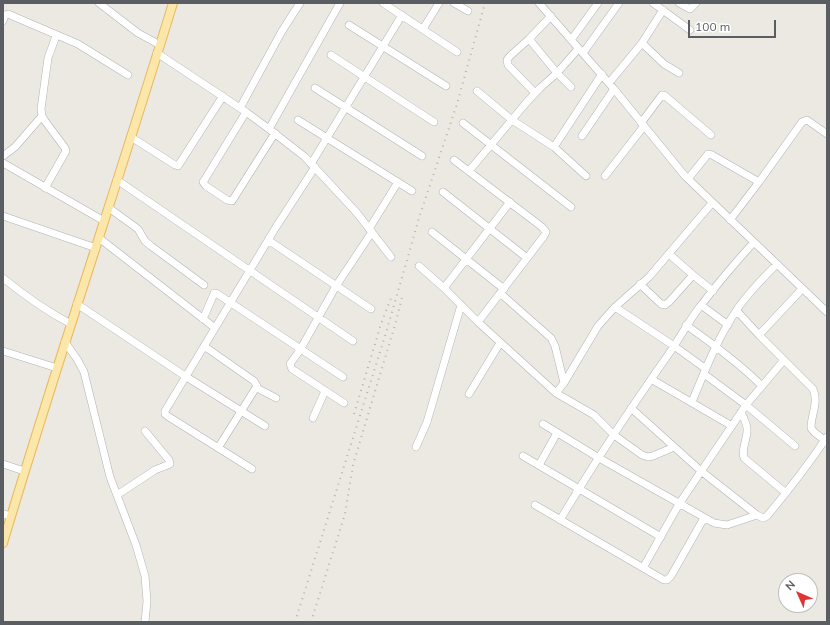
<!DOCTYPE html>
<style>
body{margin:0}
#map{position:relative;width:830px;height:625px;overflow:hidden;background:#ece9e2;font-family:Mulish,sans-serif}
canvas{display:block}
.frame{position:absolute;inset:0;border:4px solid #5a5e62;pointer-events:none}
.north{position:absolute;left:778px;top:573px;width:40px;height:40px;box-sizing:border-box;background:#fff;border:1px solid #bdbfc0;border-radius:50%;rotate:315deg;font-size:11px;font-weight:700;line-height:16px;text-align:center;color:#5a5e62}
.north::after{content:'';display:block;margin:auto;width:14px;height:18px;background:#df3535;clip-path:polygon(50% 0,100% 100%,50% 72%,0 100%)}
.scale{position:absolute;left:688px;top:20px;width:88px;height:18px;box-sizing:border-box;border:2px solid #5a5e62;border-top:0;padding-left:5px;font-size:12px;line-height:14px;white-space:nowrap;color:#5a5e62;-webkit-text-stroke:3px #fff;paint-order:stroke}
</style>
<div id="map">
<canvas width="830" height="625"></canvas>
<div class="frame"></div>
<div class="north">N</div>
<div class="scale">100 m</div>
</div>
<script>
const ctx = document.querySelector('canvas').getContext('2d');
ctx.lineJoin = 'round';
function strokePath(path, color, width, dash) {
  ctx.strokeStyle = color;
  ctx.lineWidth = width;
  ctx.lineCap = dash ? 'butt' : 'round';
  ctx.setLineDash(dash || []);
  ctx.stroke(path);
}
const minor = new Path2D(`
 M 99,3 L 138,33 L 160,45
 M 383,3 L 457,52
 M 454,3 L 468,11
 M 539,3 L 614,89 L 685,176 L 827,312
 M 653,3 L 690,30
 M 679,3 L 690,9 L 696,3
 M 3,21 L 5,15 L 8,14 L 78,44 L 128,75
 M 349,25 L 446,86
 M 423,29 L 439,3
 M 529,39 L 557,73 L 571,87
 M 571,40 L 598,3
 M 642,43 L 664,64 L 679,73
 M 157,53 L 246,112 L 269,129 L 305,157 L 357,213 L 391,257
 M 583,53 L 619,3
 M 331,55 L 434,122
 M 609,83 L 642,43 L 663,10
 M 315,88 L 422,156
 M 477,91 L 512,120 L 554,147 L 586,176
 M 535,93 L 508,65 L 507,60 L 510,56 L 529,39 L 551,16
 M 240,108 L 282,31 L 300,3
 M 246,112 L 205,179 L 203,182 L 206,186 L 227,200 L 232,201 L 275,133
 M 298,120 L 412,191
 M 463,123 L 571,207
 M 641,123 L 662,95 L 664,95 L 711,135
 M 269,129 L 340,3
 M 582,136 L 614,89
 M 131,137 L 175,165 L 178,166 L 223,96
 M 554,147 L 602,74
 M 3,156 L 15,147 L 42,116
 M 454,160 L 542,227 L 546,232 L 544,236 L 478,322
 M 3,163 L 104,221
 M 311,164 L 402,15
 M 469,171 L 526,103 L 540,88 L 557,73 L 578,49
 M 605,176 L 644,126
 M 688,179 L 708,154 L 712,155 L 759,182
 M 117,180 L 353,341
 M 45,188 L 66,151 L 65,148 L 45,121 L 42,116 L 41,109 L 48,58 L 56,36
 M 443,192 L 527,258
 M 109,208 L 138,229 L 145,241 L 151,246 L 204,285
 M 3,216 L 96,248
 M 730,220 L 759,182 L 802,122 L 807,120 L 827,134
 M 369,229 L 398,182
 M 432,232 L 504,289
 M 99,238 L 215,328
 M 268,240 L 371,309
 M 669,254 L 693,275 L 713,291
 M 419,266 L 444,288 L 478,322 L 556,393 L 594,415 L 614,435 L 642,455 L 648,457 L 653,456 L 674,447
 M 3,278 C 25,296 46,311 71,324
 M 640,284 L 661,304 L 665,305 L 669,302 L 693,275
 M 444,288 L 510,202
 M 500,293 L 551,338 L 555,346 L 564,383
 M 77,304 L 185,376 L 265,426
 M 701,305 L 728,325
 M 615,307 L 674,346 L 706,369
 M 737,311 L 759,335 L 813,389 C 819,403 811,414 811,428 L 814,432 L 827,442
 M 203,319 L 213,296 L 214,293 L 216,293 L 343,377
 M 686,325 C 713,344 739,363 762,386
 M 759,335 L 802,289
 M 65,342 L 77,359 L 84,372 L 110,477 L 136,545 L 145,576 L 147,601 L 145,622
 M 204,346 L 254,381 L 257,386 L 218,448
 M 3,351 L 57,368
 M 704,374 L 746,405 L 795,446
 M 651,379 L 732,426
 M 257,388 L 276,398
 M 556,393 L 564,383 L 598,326 L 615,307 L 649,277 L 712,203
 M 469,394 L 500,343
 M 692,402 C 705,370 718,337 738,308 C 749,292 763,278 777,264
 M 344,403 L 292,369 L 290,364 L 300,350 L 336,286 L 372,232
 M 631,408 L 701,471 L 757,515 L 763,518 L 767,516 C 788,491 808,465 827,437
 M 741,412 C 744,419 748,425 747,431 C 747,440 741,449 744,458 L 786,493
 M 313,418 L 325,391
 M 543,424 L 599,458 L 714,523 L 727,525 L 757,515
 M 416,447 L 427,422 L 461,305
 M 523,456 L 661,537
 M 3,464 L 24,471
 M 539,465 L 557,433
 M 252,469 L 169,417 L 165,414 L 165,411 L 276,227 L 315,167
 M 117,495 L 155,470 L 170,464 L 169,460 L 145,431
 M 535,505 L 664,580 L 667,580 L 671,576 L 704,518
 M 3,514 L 11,516
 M 560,520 C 594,463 630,409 668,355 C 680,338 689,320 702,304 C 718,283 736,262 754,242
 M 643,568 L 679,504 L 746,405 L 784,360`);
const major = new Path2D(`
 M 3,543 C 57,362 118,183 173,3`);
const rail = new Path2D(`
 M 354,414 L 381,324 L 391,298
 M 295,622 L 386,333 L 419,218 L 457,104 L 485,3
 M 311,622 L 345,514 L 353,465 L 397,318 L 402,297`);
strokePath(minor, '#afb3b7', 8);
strokePath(major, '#e9b85e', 10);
strokePath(minor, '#fff', 7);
strokePath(major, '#fae7a9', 8);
strokePath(rail, '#b1b2b2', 2, [1, 5]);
</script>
